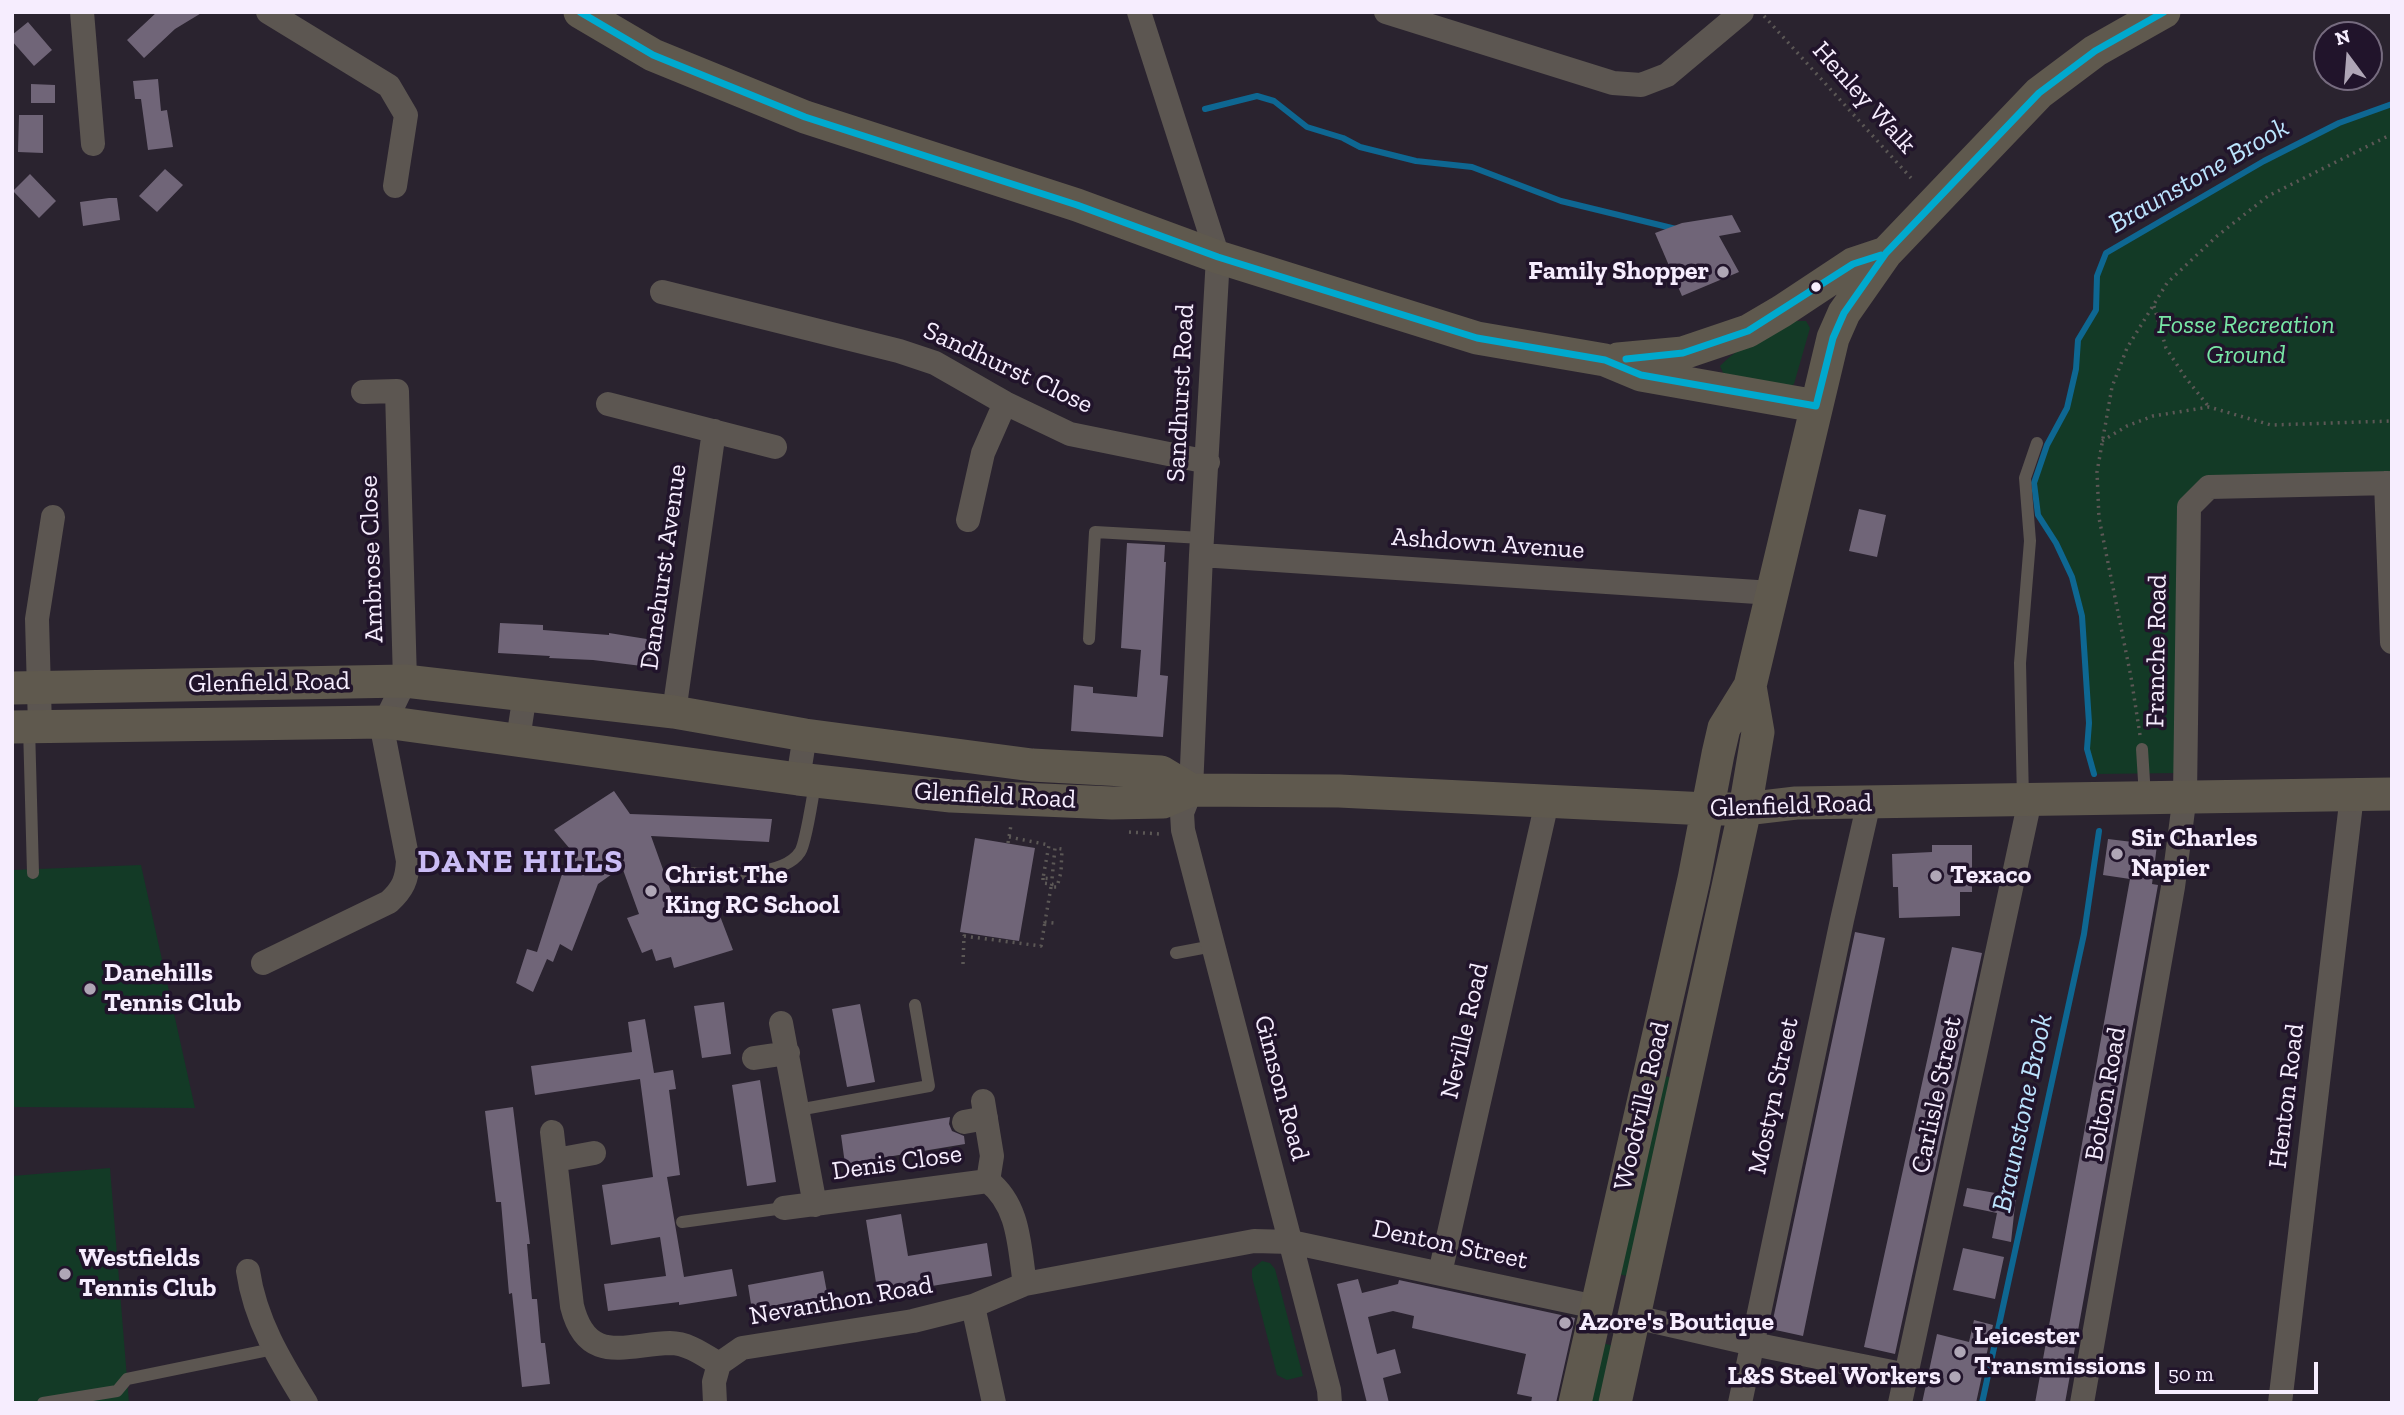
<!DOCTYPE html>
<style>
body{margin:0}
#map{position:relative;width:2404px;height:1415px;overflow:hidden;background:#2a232f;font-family:"Zilla Slab",serif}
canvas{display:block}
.frame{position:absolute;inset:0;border:14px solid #f6edfe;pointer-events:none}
.north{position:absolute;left:2313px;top:21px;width:70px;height:70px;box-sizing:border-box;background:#21142b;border:2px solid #766b7f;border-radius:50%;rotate:344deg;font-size:19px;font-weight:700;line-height:28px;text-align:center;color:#f6edfe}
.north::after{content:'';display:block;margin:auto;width:24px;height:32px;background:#afa6b6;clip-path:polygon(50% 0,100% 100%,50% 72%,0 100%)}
.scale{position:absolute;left:2155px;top:1362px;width:163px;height:32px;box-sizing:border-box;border:4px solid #f6edfe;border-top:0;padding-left:9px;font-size:21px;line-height:24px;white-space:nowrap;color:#f6edfe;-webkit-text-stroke:5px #21142b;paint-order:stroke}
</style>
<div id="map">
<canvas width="2404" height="1415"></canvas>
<div class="frame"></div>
<div class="north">N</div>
<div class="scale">50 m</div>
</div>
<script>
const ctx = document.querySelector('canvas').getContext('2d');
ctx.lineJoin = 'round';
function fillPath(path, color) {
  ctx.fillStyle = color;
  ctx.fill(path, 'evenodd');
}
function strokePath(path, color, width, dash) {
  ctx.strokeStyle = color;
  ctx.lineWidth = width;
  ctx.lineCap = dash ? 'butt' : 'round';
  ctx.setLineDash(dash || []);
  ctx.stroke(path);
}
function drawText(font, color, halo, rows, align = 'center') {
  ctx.font = font + ' "Zilla Slab",serif';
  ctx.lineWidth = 7;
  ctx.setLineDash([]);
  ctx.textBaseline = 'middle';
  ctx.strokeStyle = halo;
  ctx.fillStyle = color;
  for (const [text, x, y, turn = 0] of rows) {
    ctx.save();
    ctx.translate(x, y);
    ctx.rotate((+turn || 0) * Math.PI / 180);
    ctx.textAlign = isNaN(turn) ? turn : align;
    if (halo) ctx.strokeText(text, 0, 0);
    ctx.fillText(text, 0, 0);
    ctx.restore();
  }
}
const green = new Path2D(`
 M 2392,104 L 2392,483 L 2209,487 L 2189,507 L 2181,773 L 2094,774 L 2087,749 L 2089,723 L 2082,616 L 2072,577 L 2056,543 L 2038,515 L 2034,483 L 2047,445 L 2067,408 L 2076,369 L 2078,340 L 2096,310 L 2097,276 L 2106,253 L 2264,161 L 2339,123 Z
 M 1791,321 L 1806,321 L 1810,328 L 1794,384 L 1786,390 L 1724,375 L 1720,366 C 1740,345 1766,334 1791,321 Z
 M 141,865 L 195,1108 L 12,1107 L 12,870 Z
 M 1660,1075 L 1678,1079 L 1636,1278 L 1618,1274 Z
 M 110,1168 L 129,1403 L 12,1403 L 12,1176 Z
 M 1262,1261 L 1270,1263 L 1275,1269 L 1303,1376 L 1287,1380 L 1277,1375 L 1252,1277 L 1252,1269 Z
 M 1601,1343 L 1620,1347 L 1608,1403 L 1588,1403 Z`);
const stream = new Path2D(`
 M 1205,109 L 1257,96 L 1274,101 L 1307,127 L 1343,138 L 1360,147 L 1416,161 L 1472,167 L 1561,201 L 1676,229
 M 2094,774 L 2087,749 L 2089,723 L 2082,616 L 2072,577 L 2056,543 L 2038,515 L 2034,483 L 2047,445 L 2067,408 L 2076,369 L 2078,340 L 2096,310 L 2097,276 L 2106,253 L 2264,161 L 2339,123 L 2392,104
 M 1982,1403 L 2084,934 L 2099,831`);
const building = new Path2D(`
 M 157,12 L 203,12 L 175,29 L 144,58 L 127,40 Z
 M 28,22 L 52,50 L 34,66 L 12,41 L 12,35 Z
 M 158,79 L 161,111 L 167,110 L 173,147 L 148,150 L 141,99 L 135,99 L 133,81 Z
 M 31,84 L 55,85 L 55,103 L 31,103 Z
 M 19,115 L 43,115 L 43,153 L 18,152 Z
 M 165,169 L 183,185 L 157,212 L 139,196 Z
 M 30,174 L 56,201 L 39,218 L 13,191 Z
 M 109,198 L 117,198 L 120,220 L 83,226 L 80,202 Z
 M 1732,215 L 1741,232 L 1719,236 L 1739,272 L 1682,296 L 1655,233 L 1682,223 Z
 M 1859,509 L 1886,515 L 1877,557 L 1849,551 Z
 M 1127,543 L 1165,545 L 1164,562 L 1166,562 L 1160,675 L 1168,676 L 1163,737 L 1071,731 L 1074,685 L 1093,687 L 1093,693 L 1137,697 L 1141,650 L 1121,648 Z
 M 500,623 L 543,625 L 543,630 L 609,635 L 609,633 L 653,640 L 650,667 L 593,660 L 549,658 L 550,656 L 498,653 Z
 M 614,791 L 630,814 L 772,819 L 769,842 L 651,836 L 678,911 L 715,903 L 733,950 L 674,968 L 671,957 L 656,961 L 652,949 L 642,953 L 627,918 L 639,914 L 622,867 L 598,884 L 572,951 L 560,944 L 553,962 L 547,959 L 533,992 L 516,983 L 527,949 L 537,952 L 570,849 L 554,830 Z
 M 975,838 L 1035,848 L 1019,941 L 960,932 Z
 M 2108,839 L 2157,845 L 2152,884 L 2158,885 L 2065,1403 L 2035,1403 L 2130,879 L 2103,875 Z
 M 1932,845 L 1972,845 L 1972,892 L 1960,892 L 1960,916 L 1899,918 L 1898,887 L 1893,887 L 1892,854 L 1932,852 Z
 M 1855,932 L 1885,938 L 1803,1336 L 1771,1329 Z
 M 1952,947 L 1982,953 L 1895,1354 L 1864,1347 Z
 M 724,1002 L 731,1054 L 702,1058 L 694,1006 Z
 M 860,1004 L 875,1082 L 847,1087 L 832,1009 Z
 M 645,1019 L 654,1073 L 673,1070 L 676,1089 L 669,1090 L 680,1175 L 667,1177 L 684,1277 L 732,1269 L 737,1296 L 679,1305 L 679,1302 L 608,1311 L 604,1284 L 666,1276 L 660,1237 L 611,1245 L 602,1185 L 653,1177 L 640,1079 L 535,1095 L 531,1066 L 632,1052 L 628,1022 Z
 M 760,1080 L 776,1182 L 747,1186 L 732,1085 Z
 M 513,1107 L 530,1244 L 527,1244 L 532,1299 L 537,1299 L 541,1343 L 545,1343 L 550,1384 L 522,1387 L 512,1293 L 509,1294 L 501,1202 L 496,1202 L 485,1111 Z
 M 950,1117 L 949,1124 L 952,1131 L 964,1136 L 965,1144 L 845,1164 L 841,1135 Z
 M 2007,1166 L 2019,1168 L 2011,1242 L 1992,1238 L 1997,1213 L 1963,1206 L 1967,1188 L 2001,1194 Z
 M 901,1214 L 908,1256 L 987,1243 L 992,1276 L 878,1295 L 866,1220 Z
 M 1963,1248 L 2004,1257 L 1995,1299 L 1953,1290 Z
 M 823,1271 L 829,1303 L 753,1317 L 748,1285 Z
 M 1358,1279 L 1362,1293 L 1398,1284 L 1399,1280 L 1575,1318 L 1556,1403 L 1531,1403 L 1532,1397 L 1517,1394 L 1526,1354 L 1412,1328 L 1414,1316 L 1393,1311 L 1368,1317 L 1377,1354 L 1395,1349 L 1401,1373 L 1383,1378 L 1389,1403 L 1367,1403 L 1337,1284 Z
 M 1974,1320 L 1993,1325 L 1976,1403 L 1922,1403 L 1937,1334 L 1969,1342 Z`);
const path = new Path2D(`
 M 1764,16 L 1911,178
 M 2154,306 L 2166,348 L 2185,377 L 2209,407
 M 2102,441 L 2127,426 L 2153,416 L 2209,407 L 2271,425 L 2392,421
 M 2140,735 L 2131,677 L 2099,518 L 2097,472 L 2112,387 L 2127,348 L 2167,283 L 2217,236 L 2268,196 L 2392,134
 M 1129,832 L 1160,834
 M 1009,837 L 1049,845 L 1043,878 L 1052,879 L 1055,848 L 1062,849 L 1061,872 L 1057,887 L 1051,887
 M 1008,843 L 1011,825
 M 1043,878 L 1043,883 L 1052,884 L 1051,887
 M 1051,887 L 1045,922 L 1054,923
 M 963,964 L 964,936 L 1041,946 L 1045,922`);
const lane = new Path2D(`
 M 1089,639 L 1095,532 L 1202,538
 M 29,727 L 33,873
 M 2142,749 L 2145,797
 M 2023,800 L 2020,663 L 2030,541 L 2025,478 L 2037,443
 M 681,873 C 710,874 782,880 800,852 C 805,845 813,796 815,783
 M 1176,953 L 1213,946
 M 798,1110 L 929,1086 L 915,1005
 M 682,1222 L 784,1208
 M 43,1403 L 117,1391 L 127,1379 L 273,1349`);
const street = new Path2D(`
 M 82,12 L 93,144
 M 268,12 L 389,86 L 406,115 L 395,186
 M 1139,12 L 1218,257 L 1201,555 L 1191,790 L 1182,813 L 1183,830 L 1329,1390 L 1330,1403
 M 1386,12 L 1613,83 L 1641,85 L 1667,75 L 1742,12
 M 662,292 L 899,351 L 935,363 L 1005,403 L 1070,434 L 1208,462
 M 608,404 L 775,447
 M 2386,483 L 2392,642
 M 968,520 L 983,453 L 1005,403
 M 1201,555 L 1772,593
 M 674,712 L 714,431
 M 40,727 L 37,619 L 53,517
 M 518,739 L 525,694
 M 798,779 L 805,735
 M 263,963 L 389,902 C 403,889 407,880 408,861 L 383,733 L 385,722 L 405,681 L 397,391 L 363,392
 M 781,1023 L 815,1205
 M 754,1058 L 788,1053
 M 983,1101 L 992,1156 L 988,1181
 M 964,1122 L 986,1118
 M 552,1132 L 572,1306 C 587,1366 626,1344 670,1343 C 688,1343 704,1355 719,1364 L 742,1348 L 913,1321 L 973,1306 L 1025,1284 L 1254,1241 L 1291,1242 L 1596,1307
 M 556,1160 L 594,1153
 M 784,1208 L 988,1181 C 1020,1206 1019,1247 1025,1284
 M 248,1271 C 255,1320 280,1361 306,1403
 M 1440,1273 L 1547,802
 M 973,1306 L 994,1403
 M 1635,1317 L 1753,1344 L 1907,1375
 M 715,1403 L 714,1382 L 719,1364
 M 1740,1403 L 1842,920 L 1869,802
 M 1900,1403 L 2030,800
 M 2082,1403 L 2173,887 L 2185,795 L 2189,507 L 2209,487 L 2392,483
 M 2280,1403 L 2352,795`);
const secondary = new Path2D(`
 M 580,12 L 653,55 L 805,117 L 1077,205 L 1218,257 L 1477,338 L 1605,360 L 1641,375 L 1816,406
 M 1618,359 L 1683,353 L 1748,331 L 1782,311 L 1853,264 L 1886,253
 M 12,688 L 405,681 L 674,712 L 805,735 L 1032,765 L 1161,772 L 1191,790
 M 12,727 L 385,722 L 798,779 L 951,796 L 1112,803 L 1163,802 L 1191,790 L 1339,791 L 1707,809 L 1745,809 L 1796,803 L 2392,794
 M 1575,1403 L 1694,879 L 1718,754 L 1724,728 L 1750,686 L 1833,338 L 1844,313 L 1886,253 L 2039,93 L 2095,51 L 2164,12
 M 1615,1403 L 1745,809 L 1758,732 L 1750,686`);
const bus1 = new Path2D(`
 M 580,12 L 653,55 L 805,117 L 1077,205 L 1218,257 L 1477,338 L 1605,360 L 1641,375 L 1816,406 L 1833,338 L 1844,313 L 1886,253 L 2039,93 L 2095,51 L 2164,12
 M 1626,359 L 1683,353 L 1748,331 L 1853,264 L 1881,255`);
const markers = [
 [1723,272,7,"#afa6b6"],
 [1816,287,6,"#f6edfe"],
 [2117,854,7,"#afa6b6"],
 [1936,876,7,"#afa6b6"],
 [651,891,7,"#afa6b6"],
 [90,989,7,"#afa6b6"],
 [65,1274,7,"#afa6b6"],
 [1565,1323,7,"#afa6b6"],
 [1960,1352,7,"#afa6b6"],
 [1955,1377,7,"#afa6b6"]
];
const streetNames = [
 ["Henley Walk",1864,98,48],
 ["Sandhurst Close",1008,368,25],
 ["Sandhurst Road",1181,393,-87],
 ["Ashdown Avenue",1488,544,4],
 ["Ambrose Close",372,559,-92],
 ["Danehurst Avenue",664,567,-82],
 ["Franche Road",2157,651,-89],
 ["Glenfield Road",269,683,-1],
 ["Glenfield Road",995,796,3],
 ["Glenfield Road",1791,806,-2],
 ["Neville Road",1465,1031,-77],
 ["Gimson Road",1281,1088,75],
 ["Bolton Road",2106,1094,-80],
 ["Carlisle Street",1937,1095,-78],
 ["Mostyn Street",1774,1096,-78],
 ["Henton Road",2287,1096,-83],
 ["Woodville Road",1642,1106,-77],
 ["Denis Close",897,1163,-8],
 ["Denton Street",1450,1245,12],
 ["Nevanthon Road",841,1301,-10]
];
const poiNames = [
 ["Family Shopper",1709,272,"right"],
 ["Sir Charles",2131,839],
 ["Napier",2131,869],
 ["Christ The",665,876],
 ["King RC School",665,906],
 ["Texaco",1950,876],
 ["Danehills",104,974],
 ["Tennis Club",104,1004],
 ["Westfields",79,1259],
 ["Tennis Club",79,1289],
 ["Azore's Boutique",1579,1323],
 ["Leicester",1974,1337],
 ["Transmissions",1974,1367],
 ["L&S Steel Workers",1941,1377,"right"]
];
const parkNames = [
 ["Fosse Recreation",2246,326],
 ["Ground",2246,356]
];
const waterNames = [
 ["Braunstone Brook",2199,176,-30],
 ["Braunstone Brook",2023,1113,-78]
];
const districtNames = [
 ["DANE HILLS",521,863]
];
fillPath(green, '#133a26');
strokePath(stream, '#0e6792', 6);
fillPath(building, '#706578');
strokePath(path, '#5c5856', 3.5, [2, 5]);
strokePath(lane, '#5c5651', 12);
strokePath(street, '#5c5651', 24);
strokePath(secondary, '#5f594e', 33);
strokePath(bus1, '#00a9ce', 7);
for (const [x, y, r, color] of markers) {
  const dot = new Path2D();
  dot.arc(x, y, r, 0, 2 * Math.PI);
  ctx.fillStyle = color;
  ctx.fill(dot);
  strokePath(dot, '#21142b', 2.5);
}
drawText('26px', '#f6edfe', '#21142b', streetNames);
drawText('bold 26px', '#f6edfe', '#21142b', poiNames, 'left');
drawText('italic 26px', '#78e7a6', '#21142b', parkNames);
drawText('italic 28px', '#bce4fe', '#21142b', waterNames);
ctx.letterSpacing = '2px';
drawText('bold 33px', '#cabcf5', '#21142b', districtNames);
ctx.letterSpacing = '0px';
</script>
